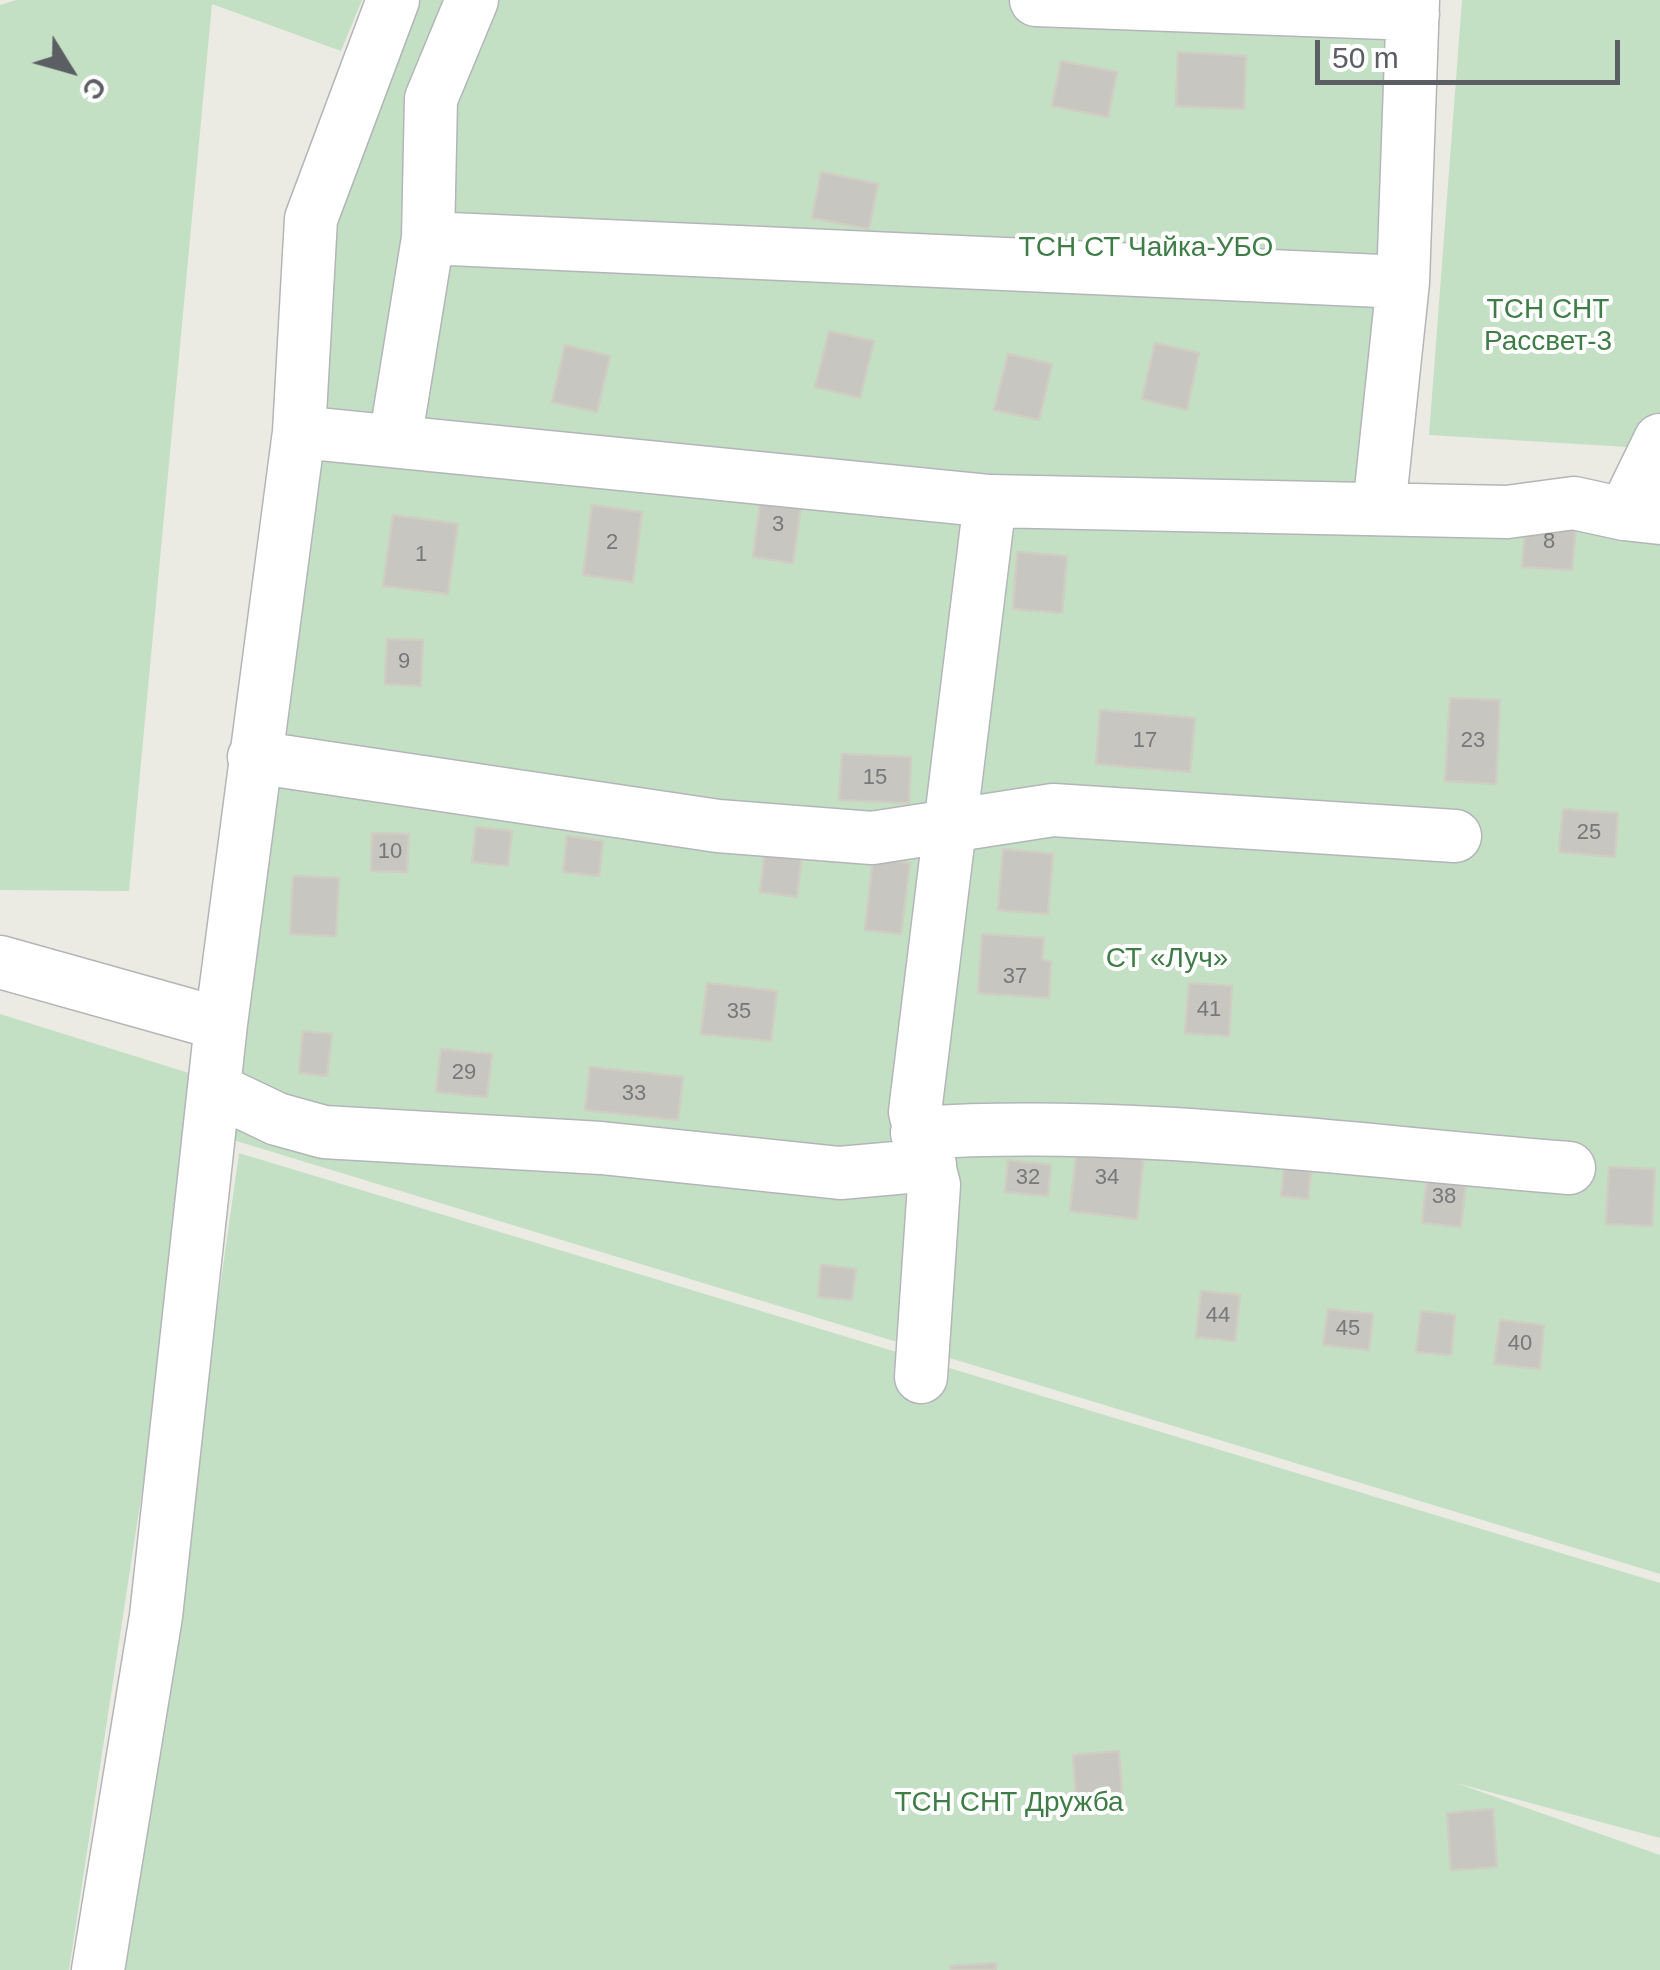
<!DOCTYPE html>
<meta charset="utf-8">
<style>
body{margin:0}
#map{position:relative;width:1660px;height:1970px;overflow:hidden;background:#ecebe3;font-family:Helvetica,sans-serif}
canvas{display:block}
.north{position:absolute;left:20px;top:20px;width:100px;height:100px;-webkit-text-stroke:8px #fff;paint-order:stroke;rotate:127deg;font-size:28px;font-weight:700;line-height:40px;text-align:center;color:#5b5e62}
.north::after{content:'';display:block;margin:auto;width:35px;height:45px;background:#5b5e62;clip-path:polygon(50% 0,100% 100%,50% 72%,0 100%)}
.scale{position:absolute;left:1315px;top:40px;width:305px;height:45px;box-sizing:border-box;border:5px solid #5b5e62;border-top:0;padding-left:12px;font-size:30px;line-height:35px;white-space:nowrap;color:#5b5e62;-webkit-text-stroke:8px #fff;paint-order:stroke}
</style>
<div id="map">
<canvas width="1660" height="1970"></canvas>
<div class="north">С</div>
<div class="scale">50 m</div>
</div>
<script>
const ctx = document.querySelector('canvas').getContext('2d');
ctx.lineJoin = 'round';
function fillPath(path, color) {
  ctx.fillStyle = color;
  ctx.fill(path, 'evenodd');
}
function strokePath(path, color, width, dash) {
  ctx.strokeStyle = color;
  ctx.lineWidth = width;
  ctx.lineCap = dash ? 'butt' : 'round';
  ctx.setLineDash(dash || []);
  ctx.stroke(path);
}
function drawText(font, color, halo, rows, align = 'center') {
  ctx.font = font + ' Helvetica,sans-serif';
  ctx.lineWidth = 8;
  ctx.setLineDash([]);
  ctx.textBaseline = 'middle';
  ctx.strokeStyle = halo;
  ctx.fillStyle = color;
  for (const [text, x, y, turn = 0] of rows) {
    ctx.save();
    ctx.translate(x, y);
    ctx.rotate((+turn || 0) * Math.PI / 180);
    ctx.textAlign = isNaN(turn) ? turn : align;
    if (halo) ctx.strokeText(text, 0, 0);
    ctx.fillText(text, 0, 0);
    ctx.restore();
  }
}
const green = new Path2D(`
 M 16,0 L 362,0 L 341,51 L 212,4 L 129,891 L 0,890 L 0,5 Z
 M 368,0 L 1410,0 L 1377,516 L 279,424 Z
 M 1462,0 L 1660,0 L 1660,449 L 1429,435 Z
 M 317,449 L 1660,523 L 1660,1574 L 223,1137 Z
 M 0,1014 L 205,1078 L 69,1970 L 0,1970 Z
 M 239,1153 L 1660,1583 L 1660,1838 L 1456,1783 L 1660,1855 L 1660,1970 L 124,1970 Z`);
const building = new Path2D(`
 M 1178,52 L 1246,56 L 1244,109 L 1176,106 Z
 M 1061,61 L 1117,72 L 1108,117 L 1052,106 Z
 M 821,172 L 878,184 L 869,229 L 812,218 Z
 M 829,331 L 874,341 L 860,398 L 815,387 Z
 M 1155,343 L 1199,353 L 1187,410 L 1142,399 Z
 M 565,345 L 610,356 L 597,412 L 552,402 Z
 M 1008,354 L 1052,364 L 1039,420 L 994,410 Z
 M 762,488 L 803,493 L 793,563 L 753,557 Z
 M 592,505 L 642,512 L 633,582 L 583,575 Z
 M 1526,514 L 1577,518 L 1572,570 L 1522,567 Z
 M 393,515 L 458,524 L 448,594 L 383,586 Z
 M 1017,552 L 1067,556 L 1062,613 L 1013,609 Z
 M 387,639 L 423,640 L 421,686 L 385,684 Z
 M 1450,698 L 1500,700 L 1496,784 L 1445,781 Z
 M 1100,710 L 1195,718 L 1190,772 L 1096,764 Z
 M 842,754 L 911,757 L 909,803 L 839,800 Z
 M 1563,809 L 1618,813 L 1615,857 L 1559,852 Z
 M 476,827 L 512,831 L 508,866 L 472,862 Z
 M 372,833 L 409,834 L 407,872 L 371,871 Z
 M 567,836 L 603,841 L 599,876 L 563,872 Z
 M 766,842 L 803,846 L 797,897 L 760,892 Z
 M 1003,849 L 1053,854 L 1048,914 L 998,910 Z
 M 873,858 L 910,863 L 901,934 L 865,930 Z
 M 293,876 L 339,878 L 336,936 L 290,934 Z
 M 982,934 L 1044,938 L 1042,960 L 1051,961 L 1049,998 L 978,993 Z
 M 707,983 L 777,991 L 771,1041 L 701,1034 Z
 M 1189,983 L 1232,986 L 1229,1036 L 1185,1033 Z
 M 303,1031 L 332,1034 L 327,1076 L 299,1073 Z
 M 441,1049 L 492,1054 L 487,1097 L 436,1092 Z
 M 590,1067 L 683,1077 L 678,1120 L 585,1110 Z
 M 1078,1138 L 1145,1145 L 1137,1219 L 1070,1211 Z
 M 1008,1160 L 1051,1165 L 1048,1196 L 1005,1192 Z
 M 1284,1167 L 1311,1170 L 1308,1199 L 1281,1196 Z
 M 1609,1167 L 1655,1169 L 1652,1226 L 1606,1224 Z
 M 1428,1168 L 1467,1172 L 1461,1227 L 1422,1223 Z
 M 821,1265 L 856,1269 L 852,1300 L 818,1297 Z
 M 1201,1291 L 1240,1295 L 1235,1341 L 1196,1337 Z
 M 1328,1309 L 1373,1314 L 1369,1350 L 1323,1345 Z
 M 1421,1311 L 1455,1315 L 1451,1355 L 1416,1352 Z
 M 1500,1320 L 1544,1325 L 1540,1369 L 1494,1364 Z
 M 1119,1751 L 1123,1809 L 1077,1812 L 1073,1755 Z
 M 1493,1809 L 1497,1867 L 1451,1870 L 1447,1813 Z
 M 996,1963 L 996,1970 L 951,1970 L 950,1966 Z`);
const minor = new Path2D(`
 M 1036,0 L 1413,14
 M 428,238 L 1403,282
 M 299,432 L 990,501 L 1507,512 L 1574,503 L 1624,514
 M 1660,440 L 1624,514 L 1660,518
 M 395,441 L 428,238 L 431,99 L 472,0
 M 1379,509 L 1403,282 L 1413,0
 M 254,757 L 718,826 L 872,838 L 1053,810 L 1455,836
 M 0,962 L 221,1024
 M 214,1089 L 277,1119 L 324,1132 L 601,1148 L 840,1173 L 930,1165
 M 917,1133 C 1133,1119 1353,1151 1569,1168
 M 921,1377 L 934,1185 L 915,1112 L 990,501
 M 98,1970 L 156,1616 L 221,1024 L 299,432 L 311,219 L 393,0`);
const numberNames = [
 ["3",778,525],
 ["8",1549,542],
 ["2",612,543],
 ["1",421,555],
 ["9",404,662],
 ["17",1145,741],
 ["23",1473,741],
 ["15",875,778],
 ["25",1589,833],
 ["10",390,852],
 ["37",1015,977],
 ["41",1209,1010],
 ["35",739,1012],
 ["29",464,1073],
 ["33",634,1094],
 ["32",1028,1178],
 ["34",1107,1178],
 ["38",1444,1197],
 ["44",1218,1316],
 ["45",1348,1329],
 ["40",1520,1344]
];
const parkNames = [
 ["ТСН СТ Чайка-УБО",1146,248],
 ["ТСН СНТ",1548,310],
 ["Рассвет-3",1548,342],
 ["СТ «Луч»",1167,959],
 ["ТСН СНТ Дружба",1009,1803]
];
fillPath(green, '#c3e0c5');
fillPath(building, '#c7c6c0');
strokePath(building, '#d0cdc2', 2.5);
strokePath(minor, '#b3b5b9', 55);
strokePath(minor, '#fff', 52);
drawText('22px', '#76787a', null, numberNames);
drawText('28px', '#3f7d47', '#fff', parkNames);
</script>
